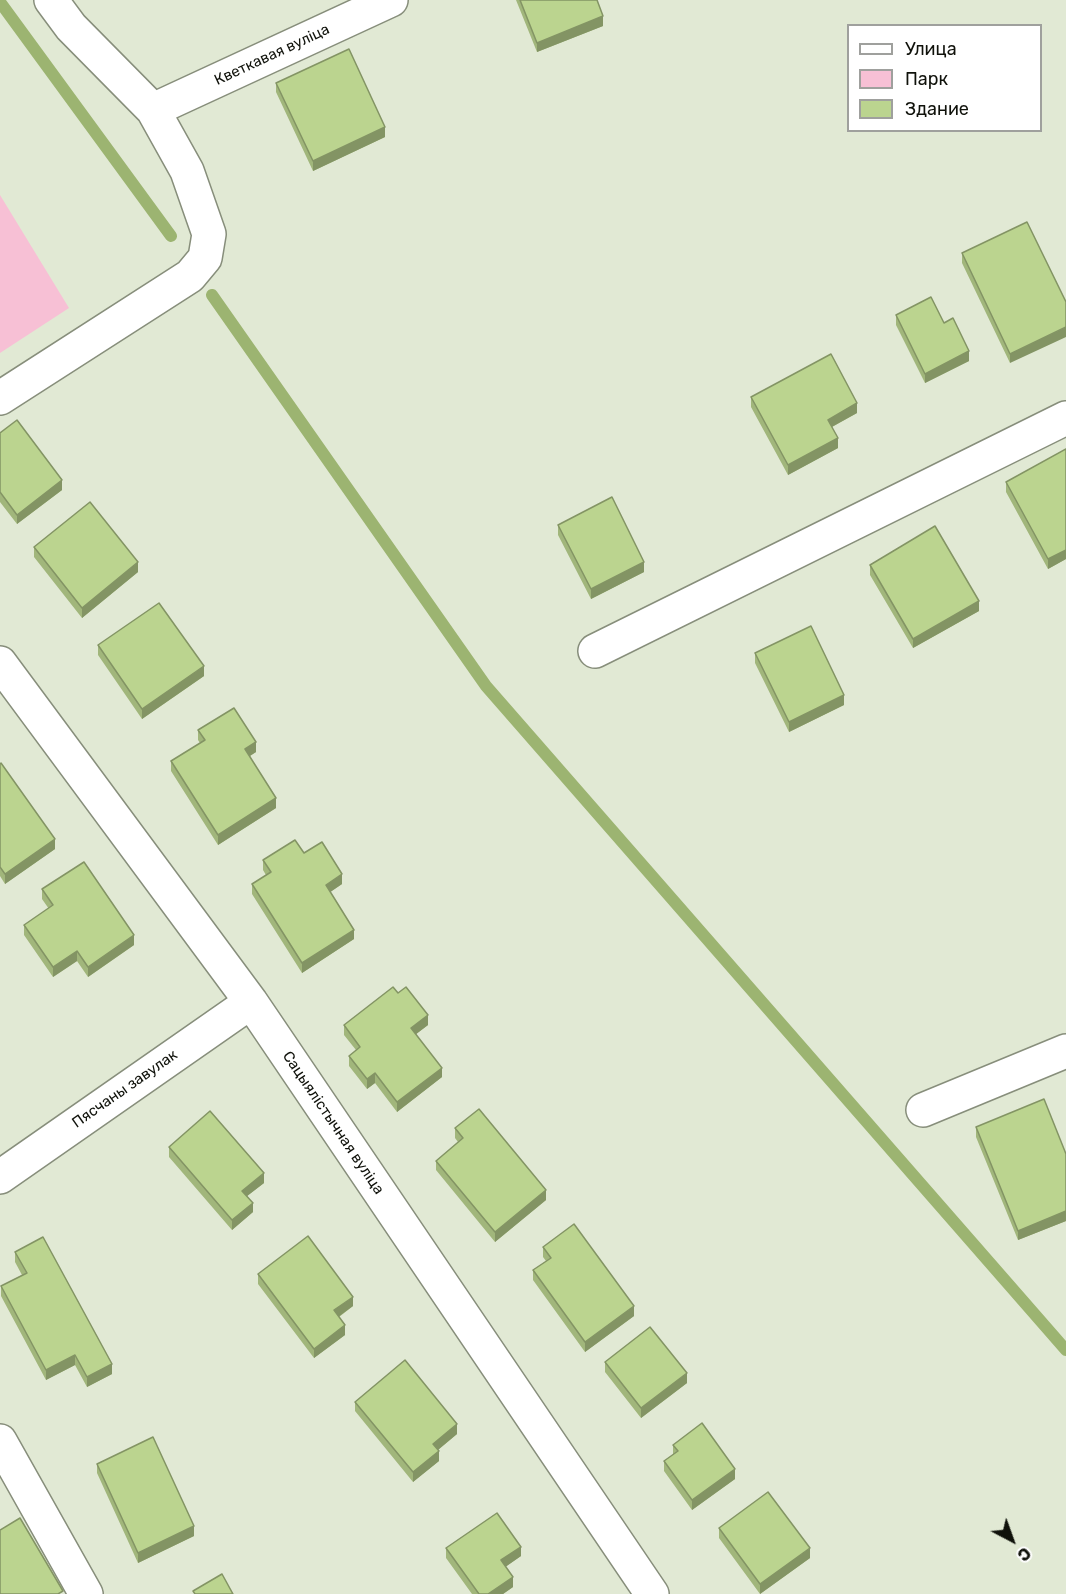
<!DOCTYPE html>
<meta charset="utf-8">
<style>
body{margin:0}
#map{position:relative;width:1066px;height:1594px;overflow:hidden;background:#e1e9d4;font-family:Rubik,sans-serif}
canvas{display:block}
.legend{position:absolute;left:847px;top:24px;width:195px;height:108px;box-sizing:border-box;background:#fff;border:2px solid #9fa09d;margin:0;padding:8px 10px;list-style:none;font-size:18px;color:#10120b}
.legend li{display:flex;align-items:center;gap:12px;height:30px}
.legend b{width:30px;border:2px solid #9fa09d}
.north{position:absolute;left:982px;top:1510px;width:60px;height:60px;-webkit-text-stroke:4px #fff;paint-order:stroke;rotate:139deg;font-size:16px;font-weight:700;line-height:24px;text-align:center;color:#10120b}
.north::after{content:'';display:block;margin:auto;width:21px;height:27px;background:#10120b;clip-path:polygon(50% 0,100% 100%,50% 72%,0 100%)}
</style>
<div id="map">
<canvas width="1066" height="1594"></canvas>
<ul class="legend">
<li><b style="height:8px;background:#fff"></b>Улица</li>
<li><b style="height:16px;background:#f7c0d5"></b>Парк</li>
<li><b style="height:16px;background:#bbd48f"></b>Здание</li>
</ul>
<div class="north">С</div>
</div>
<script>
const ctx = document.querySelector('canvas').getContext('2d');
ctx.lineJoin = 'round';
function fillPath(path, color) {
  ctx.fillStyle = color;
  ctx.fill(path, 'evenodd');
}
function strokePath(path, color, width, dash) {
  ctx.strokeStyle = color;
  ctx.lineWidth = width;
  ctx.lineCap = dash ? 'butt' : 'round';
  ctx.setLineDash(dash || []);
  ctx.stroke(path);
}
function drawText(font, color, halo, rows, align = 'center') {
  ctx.font = font + ' Rubik,sans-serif';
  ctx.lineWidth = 6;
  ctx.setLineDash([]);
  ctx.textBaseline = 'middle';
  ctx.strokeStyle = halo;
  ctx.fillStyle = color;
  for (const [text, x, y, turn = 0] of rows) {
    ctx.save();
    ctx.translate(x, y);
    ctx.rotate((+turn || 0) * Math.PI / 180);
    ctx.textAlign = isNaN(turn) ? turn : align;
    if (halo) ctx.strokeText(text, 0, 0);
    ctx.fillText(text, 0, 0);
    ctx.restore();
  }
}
const green = new Path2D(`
 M 0,195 L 69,308 L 0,353 Z`);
const stream = new Path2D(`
 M 0,2 L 171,236
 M 212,295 L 486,686 L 1066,1350`);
const minor = new Path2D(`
 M 153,110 L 391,0
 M 0,398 L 190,276 L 205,258 L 209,234 L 187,171 L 153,110 L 71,27 L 51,0
 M 595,651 L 1066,418
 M 0,663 L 251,1002 L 652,1594
 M 923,1110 L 1066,1051
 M 0,1177 L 251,1002
 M 0,1441 L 86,1594`);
const wall = new Path2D(`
 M 516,0 L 597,0 L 603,26 L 537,52 Z
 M 276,83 L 385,137 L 313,171 L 276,92 Z
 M 1027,222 L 1010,363 L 962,263 L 962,253 Z
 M 896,315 L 944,323 L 969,361 L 925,383 L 896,325 Z
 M 751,397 L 857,413 L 832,427 L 838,448 L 788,475 L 751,407 Z
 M 0,433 L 62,490 L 17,524 L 0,502 Z
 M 1066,449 L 1066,559 L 1048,569 L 1006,492 L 1006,482 Z
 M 558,525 L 644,572 L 591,599 L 558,535 Z
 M 34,547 L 138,572 L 82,618 L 34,557 Z
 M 870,565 L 979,611 L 913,648 L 870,575 Z
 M 98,645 L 204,676 L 142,719 L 98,655 Z
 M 755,653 L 844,705 L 789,732 L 755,663 Z
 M 198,730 L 256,752 L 250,756 L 276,808 L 218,845 L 171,771 L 171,761 L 200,743 L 198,740 Z
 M 0,764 L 55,849 L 5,884 L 0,876 Z
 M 304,853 L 342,884 L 330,892 L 354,939 L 302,973 L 252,894 L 252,884 L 266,875 L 263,870 L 263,860 Z
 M 42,889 L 134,945 L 88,977 L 77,961 L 53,977 L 24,935 L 24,925 L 49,909 L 42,899 Z
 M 398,993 L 428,1025 L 416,1034 L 442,1077 L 397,1112 L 375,1083 L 367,1089 L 349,1066 L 349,1056 L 356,1050 L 344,1035 L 344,1025 Z
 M 976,1127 L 1066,1154 L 1066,1221 L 1018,1240 L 976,1137 Z
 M 455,1128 L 546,1200 L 495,1242 L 436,1170 L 436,1161 L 458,1142 L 455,1138 Z
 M 169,1147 L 264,1183 L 247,1196 L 253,1212 L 232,1230 L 169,1157 Z
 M 543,1247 L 634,1316 L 585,1352 L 533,1280 L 533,1270 L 546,1261 L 543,1257 Z
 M 15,1252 L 112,1374 L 87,1387 L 75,1365 L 46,1380 L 1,1296 L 1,1286 L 22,1275 L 15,1262 Z
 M 258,1274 L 353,1306 L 339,1317 L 345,1335 L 314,1358 L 258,1284 Z
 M 605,1362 L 687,1383 L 641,1418 L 605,1372 Z
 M 355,1402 L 457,1434 L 438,1450 L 439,1461 L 413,1482 L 355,1411 Z
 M 673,1445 L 735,1479 L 692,1510 L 664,1471 L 664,1461 L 673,1455 Z
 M 97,1464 L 194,1536 L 138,1563 L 97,1473 Z
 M 719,1528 L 810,1558 L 760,1594 L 719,1538 Z
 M 446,1548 L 521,1556 L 505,1567 L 513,1587 L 503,1594 L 472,1594 L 446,1558 Z`);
const shadedWall = new Path2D(`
 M 603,16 L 603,26 L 537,52 L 537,43 Z
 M 385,127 L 385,137 L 313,171 L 313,161 Z
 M 1066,327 L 1066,337 L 1010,363 L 1010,354 Z
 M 969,351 L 969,361 L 925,383 L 925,374 Z
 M 857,403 L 857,413 L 828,429 L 828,420 Z
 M 838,438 L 838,448 L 788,475 L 788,465 Z
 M 62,480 L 62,490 L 17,524 L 17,515 Z
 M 1066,550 L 1066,559 L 1048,569 L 1048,559 Z
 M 138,562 L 138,572 L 82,618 L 82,608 Z
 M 644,562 L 644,572 L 591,599 L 591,589 Z
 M 979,601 L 979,611 L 913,648 L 913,639 Z
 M 204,666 L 204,676 L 142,719 L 142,709 Z
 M 844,695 L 844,705 L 789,732 L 789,722 Z
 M 256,742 L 256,752 L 245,759 L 245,749 Z
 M 276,798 L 276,808 L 218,845 L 218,835 Z
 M 55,839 L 55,849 L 5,884 L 5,874 Z
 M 342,874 L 342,884 L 326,895 L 326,885 Z
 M 354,930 L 354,939 L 302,973 L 302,963 Z
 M 134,935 L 134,945 L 88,977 L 88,967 Z
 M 77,951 L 77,961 L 53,977 L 53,967 Z
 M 428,1015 L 428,1025 L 411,1038 L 411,1028 Z
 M 442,1068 L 442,1077 L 397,1112 L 397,1102 Z
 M 375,1073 L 375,1083 L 367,1089 L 367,1079 Z
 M 264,1173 L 264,1183 L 242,1200 L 242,1191 Z
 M 546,1190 L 546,1200 L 495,1242 L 495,1232 Z
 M 253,1203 L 253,1212 L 232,1230 L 232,1220 Z
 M 1066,1211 L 1066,1221 L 1018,1240 L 1018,1231 Z
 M 353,1297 L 353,1306 L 334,1320 L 334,1310 Z
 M 634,1306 L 634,1316 L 585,1352 L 585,1342 Z
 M 345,1325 L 345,1335 L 314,1358 L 314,1349 Z
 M 75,1355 L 75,1365 L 46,1380 L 46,1370 Z
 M 112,1364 L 112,1374 L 87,1387 L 87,1377 Z
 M 687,1373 L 687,1383 L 641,1418 L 641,1408 Z
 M 457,1424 L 457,1434 L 433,1454 L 433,1444 Z
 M 439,1451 L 439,1461 L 413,1482 L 413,1472 Z
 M 735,1469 L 735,1479 L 692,1510 L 692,1500 Z
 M 194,1526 L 194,1536 L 138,1563 L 138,1553 Z
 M 521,1547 L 521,1556 L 501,1570 L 501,1560 Z
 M 810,1548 L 810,1558 L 760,1594 L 760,1584 Z
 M 513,1577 L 513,1587 L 503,1594 L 488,1594 Z`);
const building = new Path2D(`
 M 520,0 L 597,0 L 603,16 L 537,43 Z
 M 349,49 L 385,127 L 313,161 L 276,83 Z
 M 1027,222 L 1066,302 L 1066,327 L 1010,354 L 962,253 Z
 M 931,297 L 944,323 L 953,318 L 969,351 L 925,374 L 896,315 Z
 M 831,354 L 857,403 L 828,420 L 838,438 L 788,465 L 751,397 Z
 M 17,420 L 62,480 L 17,515 L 0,492 L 0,433 Z
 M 1066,449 L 1066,550 L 1048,559 L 1006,482 Z
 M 612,497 L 644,562 L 591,589 L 558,525 Z
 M 90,502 L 138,562 L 82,608 L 34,547 Z
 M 935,526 L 979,601 L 913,639 L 870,565 Z
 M 159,603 L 204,666 L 142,709 L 98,645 Z
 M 811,626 L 844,695 L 789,722 L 755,653 Z
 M 234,708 L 256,742 L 245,749 L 276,798 L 218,835 L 171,761 L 205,740 L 198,730 Z
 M 1,763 L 55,839 L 5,874 L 0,867 L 0,764 Z
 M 295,840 L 304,853 L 322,842 L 342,874 L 326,885 L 354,930 L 302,963 L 252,884 L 271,872 L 263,860 Z
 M 84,862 L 134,935 L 88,967 L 77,951 L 53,967 L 24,925 L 53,905 L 42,889 Z
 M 393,987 L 398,993 L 406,987 L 428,1015 L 411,1028 L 442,1068 L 397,1102 L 375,1073 L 367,1079 L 349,1056 L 360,1047 L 344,1025 Z
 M 1044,1099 L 1066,1154 L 1066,1211 L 1018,1231 L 976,1127 Z
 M 479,1109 L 546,1190 L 495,1232 L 436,1161 L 463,1138 L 455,1128 Z
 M 210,1111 L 264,1173 L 242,1191 L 253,1203 L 232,1220 L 169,1147 Z
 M 574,1224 L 634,1306 L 585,1342 L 533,1270 L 551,1258 L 543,1247 Z
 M 308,1236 L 353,1297 L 334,1310 L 345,1325 L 314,1349 L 258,1274 Z
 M 43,1237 L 112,1364 L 87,1377 L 75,1355 L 46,1370 L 1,1286 L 27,1273 L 15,1252 Z
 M 650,1327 L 687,1373 L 641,1408 L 605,1362 Z
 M 405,1360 L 457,1424 L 433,1444 L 439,1451 L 413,1472 L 355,1402 Z
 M 702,1423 L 735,1469 L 692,1500 L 664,1461 L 678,1451 L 673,1445 Z
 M 153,1437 L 194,1526 L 138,1553 L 97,1464 Z
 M 768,1492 L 810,1548 L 760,1584 L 719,1528 Z
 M 497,1513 L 521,1547 L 501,1560 L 513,1577 L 488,1594 L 479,1594 L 446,1548 Z
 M 20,1518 L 63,1591 L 58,1594 L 0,1594 L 0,1530 Z
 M 222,1574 L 233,1594 L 195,1594 L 193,1591 Z`);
const streetNames = [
 ["Кветкавая вуліца",272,55,-25],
 ["Пясчаны завулак",125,1089,-35],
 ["Сацыялістычная вуліца",333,1123,56]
];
fillPath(green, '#f7c0d5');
strokePath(stream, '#9cb471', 12);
strokePath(minor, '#878e7b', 36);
strokePath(minor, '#fff', 33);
fillPath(wall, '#a1b67b');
fillPath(shadedWall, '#839464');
fillPath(building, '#bbd48f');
strokePath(building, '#839464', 1.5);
drawText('15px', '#10120b', '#fff', streetNames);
</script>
